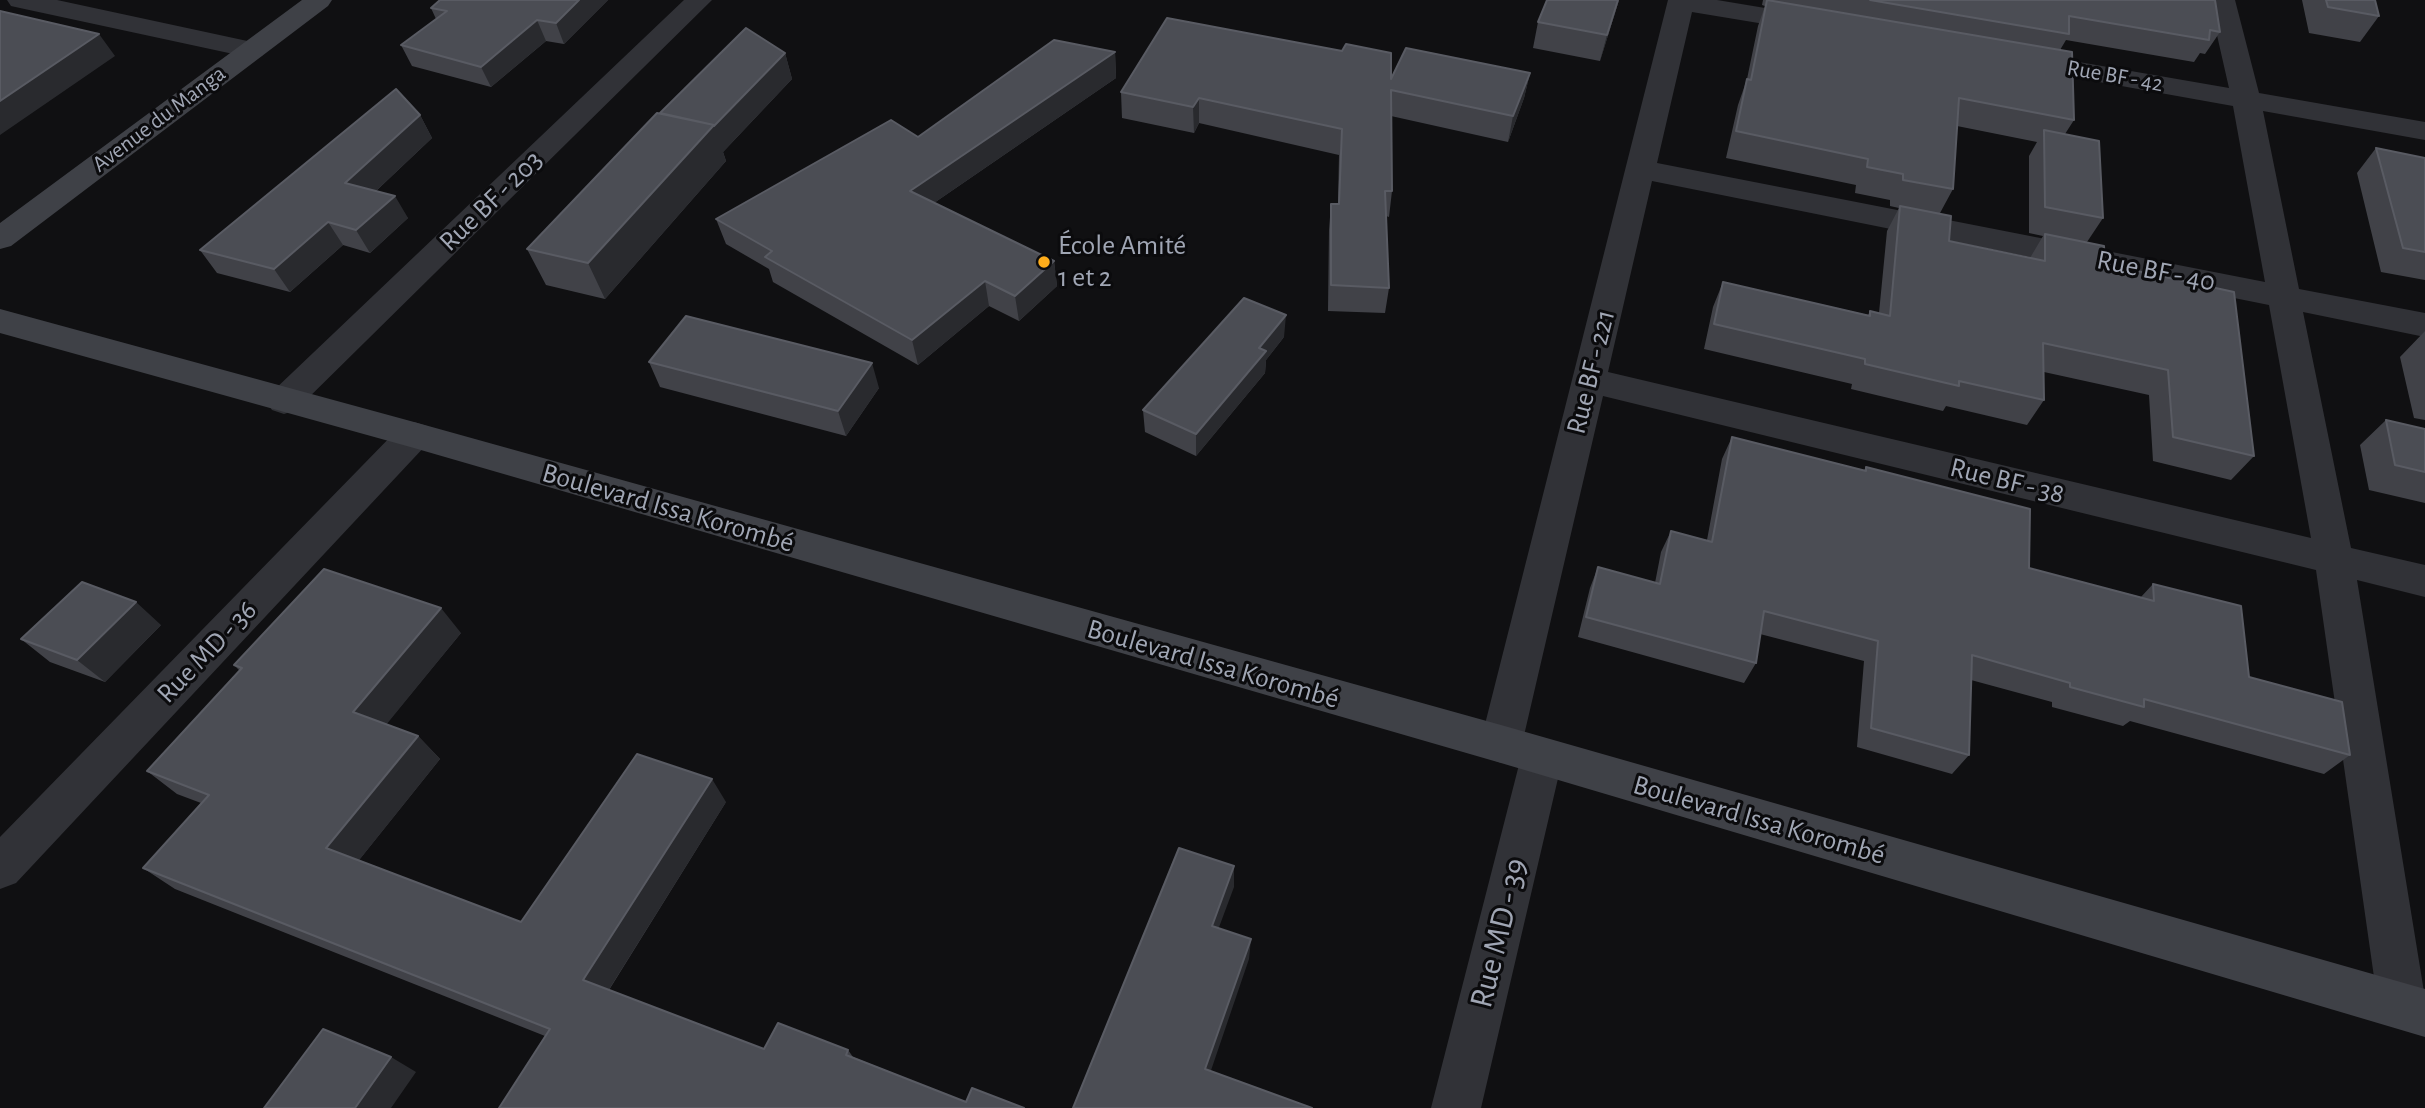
<!DOCTYPE html>
<meta charset="utf-8">
<style>
body{margin:0}
canvas{display:block;background:#101012}
</style>
<canvas width="2425" height="1108"></canvas>
<script>
const ctx = document.querySelector('canvas').getContext('2d');
ctx.lineJoin = 'round';
function fillPath(path, color) {
  ctx.fillStyle = color;
  ctx.fill(path, 'evenodd');
}
function strokePath(path, color, width, dash) {
  ctx.strokeStyle = color;
  ctx.lineWidth = width;
  ctx.lineCap = dash ? 'butt' : 'round';
  ctx.setLineDash(dash || []);
  ctx.stroke(path);
}
function drawText(font, color, halo, rows, align = 'center') {
  ctx.font = font + ' "Alegreya Sans",sans-serif';
  ctx.lineWidth = 6;
  ctx.setLineDash([]);
  ctx.textBaseline = 'middle';
  ctx.strokeStyle = halo;
  ctx.fillStyle = color;
  for (const [text, x, y, turn = 0] of rows) {
    ctx.save();
    ctx.translate(x, y);
    ctx.rotate((+turn || 0) * Math.PI / 180);
    ctx.textAlign = isNaN(turn) ? turn : align;
    if (halo) ctx.strokeText(text, 0, 0);
    ctx.fillText(text, 0, 0);
    ctx.restore();
  }
}
const street = new Path2D(`
 M 7,0 L 57,0 L 252,42 L 262,44 L 266,50 L 262,56 L 252,58 L 20,8 L 11,6 Z
 M 684,0 L 712,0 L 296,410 L 284,414 L 272,410 L 266,401 L 272,392 Z
 M 1668,0 L 1717,0 L 1813,16 L 1823,18 L 1827,24 L 1823,30 L 1813,32 L 1692,12 L 1657,163 L 2265,282 L 2233,106 L 2021,68 L 2011,66 L 2007,60 L 2011,54 L 2021,52 L 2229,88 L 2209,0 L 2235,0 L 2259,93 L 2425,122 L 2425,140 L 2263,111 L 2299,289 L 2425,313 L 2425,337 L 2303,312 L 2351,548 L 2425,565 L 2425,597 L 2357,580 L 2425,998 L 2425,1008 L 2419,1022 L 2402,1029 L 2385,1022 L 2378,1005 L 2316,570 L 1603,396 L 1522,744 L 1516,757 L 1501,763 L 1486,757 L 1480,744 ZM 1652,181 L 2269,305 L 2311,538 L 1608,372 Z
 M 414,422 L 427,426 L 432,435 L 427,444 L 16,883 L 0,889 L 0,837 L 401,426 Z
 M 1542,738 L 1557,744 L 1563,757 L 1481,1108 L 1431,1108 L 1521,757 L 1527,744 Z`);
const secondary = new Path2D(`
 M 302,0 L 332,0 L 328,6 L 11,246 L 0,249 L 0,223 Z
 M 0,309 L 414,422 L 1501,725 L 2425,989 L 2425,1037 L 1501,763 L 414,448 L 0,333 Z`);
const wall = new Path2D(`
 M 440,0 L 608,0 L 564,44 L 546,41 L 491,87 L 412,66 L 401,45 L 436,19 L 431,8 Z
 M 1619,0 L 1600,61 L 1533,48 L 1538,22 Z
 M 1763,0 L 2215,0 L 2220,32 L 2205,54 L 2200,53 L 2194,62 L 2066,40 L 2060,50 L 2074,120 L 2065,134 L 2103,218 L 2087,242 L 2254,456 L 2231,480 L 2153,461 L 2149,395 L 2044,372 L 2044,400 L 2027,425 L 1946,406 L 1943,411 L 1851,389 L 1852,384 L 1704,349 L 1713,307 L 1723,282 L 1868,315 L 1870,311 L 1879,313 L 1887,231 L 1899,208 L 1890,206 L 1890,200 L 1855,193 L 1856,185 L 1726,158 L 1738,105 L 1747,79 L 1758,26 L 1765,6 L 1762,5 ZM 1957,126 L 2037,142 L 2029,156 L 2029,233 L 2043,236 L 2030,258 L 1949,241 L 1940,213 L 1953,189 Z
 M 2302,0 L 2375,0 L 2379,16 L 2360,42 L 2309,33 Z
 M 1115,52 L 1116,78 L 934,203 L 1054,261 L 1057,286 L 1019,321 L 989,306 L 918,365 L 773,282 L 769,269 L 726,244 L 716,219 L 918,137 Z
 M 785,53 L 792,79 L 723,152 L 726,161 L 605,299 L 546,285 L 527,249 L 660,113 Z
 M 1530,73 L 1524,98 L 1508,142 L 1391,116 L 1392,191 L 1389,217 L 1386,216 L 1389,288 L 1385,313 L 1328,311 L 1329,230 L 1331,204 L 1338,204 L 1339,155 L 1199,123 L 1194,133 L 1122,118 L 1121,92 Z
 M 420,115 L 432,138 L 376,191 L 408,218 L 370,253 L 343,245 L 290,292 L 217,273 L 200,250 Z
 M 2376,148 L 2425,158 L 2425,280 L 2381,272 L 2357,173 Z
 M 2425,331 L 2425,420 L 2414,418 L 2400,357 Z
 M 1284,337 L 1266,360 L 1265,373 L 1196,456 L 1145,432 L 1143,410 Z
 M 649,362 L 879,388 L 846,436 L 660,387 Z
 M 2386,420 L 2425,429 L 2425,503 L 2369,490 L 2360,445 Z
 M 1732,437 L 1864,470 L 1866,467 L 2029,568 L 2141,597 L 2153,584 L 2249,677 L 2350,755 L 2324,774 L 2130,721 L 2123,726 L 2052,707 L 2052,702 L 1971,680 L 1969,755 L 1952,774 L 1857,747 L 1864,661 L 1760,634 L 1756,663 L 1744,683 L 1578,637 L 1590,588 L 1598,567 L 1655,583 L 1661,552 L 1671,531 L 1707,540 L 1722,459 Z
 M 161,625 L 105,682 L 50,662 L 21,639 Z
 M 461,633 L 386,724 L 418,736 L 440,759 L 359,860 L 521,922 L 726,802 L 609,990 L 764,1049 L 848,1050 L 853,1057 L 966,1102 L 1024,1108 L 499,1108 L 545,1036 L 175,889 L 143,868 L 201,803 L 177,794 L 147,771 L 240,671 L 234,665 Z`);
const shadedWall = new Path2D(`
 M 579,0 L 608,0 L 564,44 L 556,23 Z
 M 1618,0 L 1619,0 L 1600,61 L 1607,35 Z
 M 537,20 L 546,41 L 491,87 L 481,67 Z
 M 99,34 L 115,56 L 0,135 L 0,101 Z
 M 1115,52 L 1116,78 L 915,216 L 910,191 Z
 M 785,53 L 792,79 L 723,152 L 726,161 L 605,299 L 588,263 L 714,125 Z
 M 1530,73 L 1524,98 L 1508,142 L 1513,116 Z
 M 1199,98 L 1199,123 L 1194,133 L 1193,107 Z
 M 420,115 L 432,138 L 360,206 L 345,183 Z
 M 395,196 L 408,218 L 370,253 L 356,230 Z
 M 328,222 L 343,245 L 290,292 L 274,269 Z
 M 1054,261 L 1057,286 L 1019,321 L 1015,296 Z
 M 985,281 L 989,306 L 918,365 L 912,340 Z
 M 1286,315 L 1284,337 L 1266,360 L 1265,373 L 1196,456 L 1196,434 L 1259,348 Z
 M 872,363 L 879,388 L 846,436 L 838,411 Z
 M 136,602 L 161,625 L 105,682 L 77,660 Z
 M 441,608 L 461,633 L 377,736 L 353,712 Z
 M 418,736 L 440,759 L 352,869 L 326,848 Z
 M 712,779 L 726,802 L 603,999 L 583,980 Z
 M 1234,866 L 1234,887 L 1212,946 L 1212,926 Z
 M 1251,939 L 1249,959 L 1206,1085 L 1205,1069 Z
 M 391,1057 L 416,1072 L 391,1108 L 355,1108 Z`);
const building = new Path2D(`
 M 440,0 L 579,0 L 556,23 L 537,20 L 481,67 L 401,45 L 447,11 L 431,8 Z
 M 1547,0 L 1618,0 L 1607,35 L 1538,22 Z
 M 1767,0 L 2072,52 L 2074,120 L 1959,98 L 1953,189 L 1903,180 L 1903,174 L 1867,167 L 1868,159 L 1736,131 L 1747,79 L 1751,80 Z
 M 1870,0 L 2215,0 L 2220,32 L 2210,30 L 2209,40 L 2069,16 L 2069,34 Z
 M 2326,0 L 2375,0 L 2379,16 L 2328,7 Z
 M 0,11 L 99,34 L 0,101 Z
 M 1167,18 L 1342,51 L 1346,44 L 1391,53 L 1391,79 L 1406,48 L 1530,73 L 1513,116 L 1391,90 L 1392,191 L 1385,191 L 1389,288 L 1331,285 L 1331,204 L 1339,204 L 1342,129 L 1199,98 L 1193,107 L 1121,92 Z
 M 746,28 L 785,53 L 714,126 L 714,125 L 660,113 Z
 M 1054,40 L 1115,52 L 910,191 L 1054,261 L 1015,296 L 985,281 L 912,340 L 765,257 L 772,251 L 716,219 L 891,120 L 918,137 Z
 M 396,89 L 420,115 L 345,183 L 395,196 L 356,230 L 328,222 L 274,269 L 200,250 Z
 M 657,113 L 714,125 L 588,263 L 527,249 Z
 M 2044,130 L 2099,141 L 2103,218 L 2045,207 Z
 M 2376,148 L 2425,158 L 2425,252 L 2403,248 Z
 M 1900,206 L 1951,216 L 1949,241 L 2045,261 L 2045,234 L 2104,246 L 2105,264 L 2234,292 L 2254,456 L 2173,437 L 2168,370 L 2043,343 L 2044,400 L 1959,381 L 1959,386 L 1865,364 L 1865,359 L 1714,324 L 1723,282 L 1870,316 L 1870,311 L 1890,316 Z
 M 1244,298 L 1286,315 L 1259,348 L 1266,351 L 1196,434 L 1143,410 Z
 M 686,316 L 872,363 L 838,411 L 649,362 Z
 M 2386,420 L 2425,429 L 2425,472 L 2395,465 Z
 M 1732,437 L 1866,471 L 1866,467 L 2030,509 L 2029,568 L 2154,601 L 2153,584 L 2241,606 L 2249,677 L 2342,702 L 2350,755 L 2144,699 L 2144,707 L 2070,687 L 2070,683 L 1972,655 L 1969,755 L 1871,728 L 1878,641 L 1764,611 L 1756,663 L 1586,617 L 1598,567 L 1660,584 L 1671,531 L 1712,542 Z
 M 324,569 L 441,608 L 353,712 L 418,736 L 326,848 L 521,922 L 637,754 L 712,779 L 583,980 L 764,1049 L 778,1023 L 848,1050 L 846,1055 L 966,1102 L 972,1088 L 1024,1108 L 499,1108 L 550,1029 L 143,868 L 209,795 L 147,771 L 242,668 L 234,665 Z
 M 82,582 L 136,602 L 77,660 L 21,639 Z
 M 1179,848 L 1234,866 L 1212,926 L 1251,939 L 1205,1069 L 1312,1108 L 1073,1108 Z
 M 323,1029 L 391,1057 L 355,1108 L 264,1108 Z`);
const markers = [
 [1044,262,7,"#fead1b"]
];
const farStreetnames = [
 ["Rue BF - 42",2115,76,10],
 ["Avenue du Manga",159,119,-37]
];
const streetNames = [
 ["Rue BF - 203",491,201,-44],
 ["Rue BF - 40",2156,271,11],
 ["Rue BF - 221",1591,372,-76],
 ["Rue BF - 38",2007,481,14],
 ["Boulevard Issa Korombé",668,508,16],
 ["Rue MD - 36",207,652,-46],
 ["Boulevard Issa Korombé",1213,664,16],
 ["Boulevard Issa Korombé",1759,820,16]
];
const poiNames = [
 ["École Amité",1058,246],
 ["1 et 2",1058,278]
];
const nearStreetnames = [
 ["Rue MD - 39",1499,933,-76]
];
fillPath(street, '#313237');
fillPath(secondary, '#3f4147');
fillPath(wall, '#414248');
fillPath(shadedWall, '#292a2e');
fillPath(building, '#4b4d54');
strokePath(building, '#595b63', 2);
for (const [x, y, r, color] of markers) {
  const dot = new Path2D();
  dot.arc(x, y, r, 0, 2 * Math.PI);
  ctx.fillStyle = color;
  ctx.fill(dot);
  strokePath(dot, '#0b0b0d', 2.5);
}
drawText('23px', '#a0a6b4', '#0b0b0d', farStreetnames);
drawText('28px', '#a0a6b4', '#0b0b0d', streetNames);
drawText('28px', '#a0a6b4', '#0b0b0d', poiNames, 'left');
drawText('33px', '#a0a6b4', '#0b0b0d', nearStreetnames);
</script>
